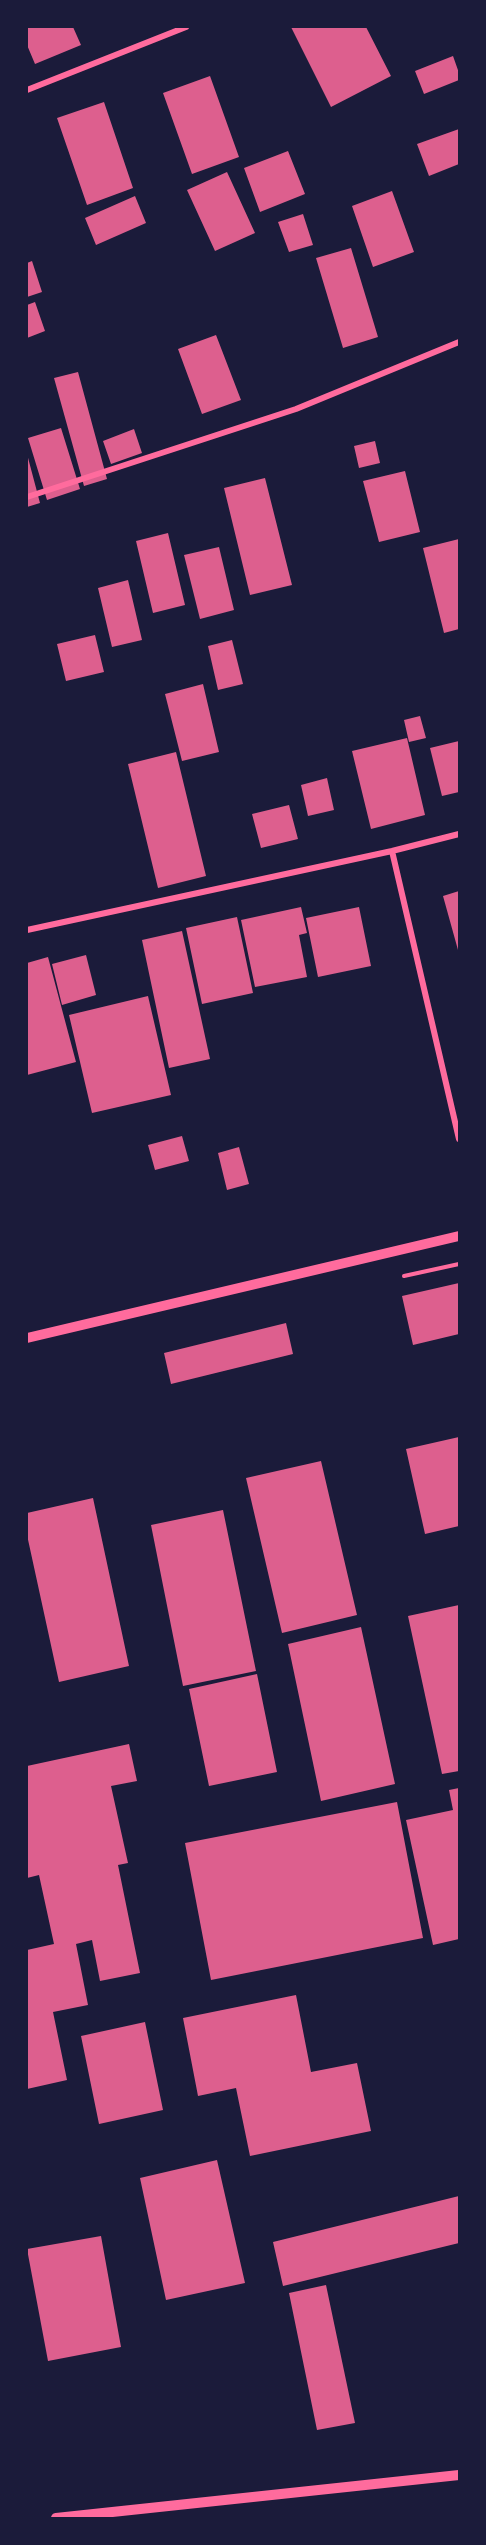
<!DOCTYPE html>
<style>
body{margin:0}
#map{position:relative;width:486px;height:2545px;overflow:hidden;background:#1b1b3a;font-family:"Exo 2",sans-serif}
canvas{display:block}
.frame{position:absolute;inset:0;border:28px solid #1b1b3a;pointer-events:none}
</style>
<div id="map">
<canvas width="486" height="2545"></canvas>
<div class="frame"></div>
</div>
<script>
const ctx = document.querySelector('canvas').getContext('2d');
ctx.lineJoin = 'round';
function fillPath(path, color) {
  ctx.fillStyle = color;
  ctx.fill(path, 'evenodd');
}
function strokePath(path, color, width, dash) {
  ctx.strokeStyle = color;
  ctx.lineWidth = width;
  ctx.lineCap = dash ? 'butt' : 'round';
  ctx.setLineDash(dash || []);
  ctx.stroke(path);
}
const building = new Path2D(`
 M 27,27 L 73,27 L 81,45 L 35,64 L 27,45 Z
 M 291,27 L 366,27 L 391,76 L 331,107 Z
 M 453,56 L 459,73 L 459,80 L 424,94 L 415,71 Z
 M 210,76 L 239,157 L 192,174 L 163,93 Z
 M 104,102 L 133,188 L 87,205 L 57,118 Z
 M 459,129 L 459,164 L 429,176 L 417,144 Z
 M 288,151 L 305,194 L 260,212 L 244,168 Z
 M 227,172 L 255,233 L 215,251 L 187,190 Z
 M 392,191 L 414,252 L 373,267 L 352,206 Z
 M 135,196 L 146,223 L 96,245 L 85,218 Z
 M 303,214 L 313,245 L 289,252 L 278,222 Z
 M 351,248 L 378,337 L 343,348 L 316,258 Z
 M 32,261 L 42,292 L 27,297 L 27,263 Z
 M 35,302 L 45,331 L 27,338 L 27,305 Z
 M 216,335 L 241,400 L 202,414 L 178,349 Z
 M 78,372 L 107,479 L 84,486 L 54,378 Z
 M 61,428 L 80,489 L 47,500 L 28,438 Z
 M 134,429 L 142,453 L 111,464 L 103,441 Z
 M 375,441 L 380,463 L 359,468 L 354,446 Z
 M 27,454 L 40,503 L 27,507 Z
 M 405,471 L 420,532 L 379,542 L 363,481 Z
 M 265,478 L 292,585 L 250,595 L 224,488 Z
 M 168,533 L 185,605 L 153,613 L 136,541 Z
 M 459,539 L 459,629 L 444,633 L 423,548 Z
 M 219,547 L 234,610 L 200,619 L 184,555 Z
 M 128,580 L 142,640 L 112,647 L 98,588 Z
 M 95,635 L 104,672 L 66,681 L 57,644 Z
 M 232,640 L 243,684 L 218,690 L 208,646 Z
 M 203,684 L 219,752 L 182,761 L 165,694 Z
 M 420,716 L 426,738 L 409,742 L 404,720 Z
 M 407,738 L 425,815 L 371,829 L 352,751 Z
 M 459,741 L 459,792 L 442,796 L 430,748 Z
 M 176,752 L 206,876 L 158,888 L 128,764 Z
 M 327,778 L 334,810 L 308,816 L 301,785 Z
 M 289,805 L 298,839 L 261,848 L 252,814 Z
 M 459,891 L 459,950 L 458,950 L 443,896 Z
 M 301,907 L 307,933 L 299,935 L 307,977 L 255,987 L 241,920 Z
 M 359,907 L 371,966 L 318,977 L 306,918 Z
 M 237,917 L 253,993 L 202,1004 L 186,928 Z
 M 182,931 L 210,1059 L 169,1068 L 142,940 Z
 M 86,955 L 96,995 L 62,1005 L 52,964 Z
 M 48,957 L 76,1062 L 27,1075 L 27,963 Z
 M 148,996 L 171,1095 L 92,1113 L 69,1015 Z
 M 182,1136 L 189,1161 L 155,1170 L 148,1145 Z
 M 239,1147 L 249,1184 L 227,1190 L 218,1153 Z
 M 459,1283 L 459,1334 L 413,1345 L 402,1296 Z
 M 286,1323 L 293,1354 L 171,1384 L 164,1353 Z
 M 459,1437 L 459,1526 L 425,1534 L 406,1449 Z
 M 321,1461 L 357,1615 L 282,1633 L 246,1478 Z
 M 93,1498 L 129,1666 L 59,1682 L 27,1535 L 27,1513 Z
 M 223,1510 L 256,1671 L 183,1686 L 151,1525 Z
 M 459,1605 L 459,1771 L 442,1774 L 408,1616 Z
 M 361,1627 L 395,1784 L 321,1801 L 288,1644 Z
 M 257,1674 L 277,1772 L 209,1786 L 189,1689 Z
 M 129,1744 L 137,1781 L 111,1786 L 128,1863 L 118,1865 L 140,1973 L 100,1981 L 92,1940 L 76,1944 L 88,2005 L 53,2012 L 67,2080 L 27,2089 L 27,1950 L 54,1944 L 39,1875 L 27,1878 L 27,1766 Z
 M 459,1788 L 459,1939 L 433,1945 L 406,1820 L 453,1810 L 449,1790 Z
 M 397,1802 L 423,1938 L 211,1980 L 185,1843 Z
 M 296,1995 L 311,2072 L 357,2063 L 371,2131 L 250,2156 L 236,2088 L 198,2096 L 183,2018 Z
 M 145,2022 L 163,2110 L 99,2124 L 81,2036 Z
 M 217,2160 L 245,2283 L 166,2300 L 140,2178 Z
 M 459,2196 L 459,2243 L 283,2286 L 273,2242 Z
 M 101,2236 L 121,2347 L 48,2361 L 27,2249 Z
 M 326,2285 L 355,2423 L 317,2430 L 289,2293 Z`);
const path = new Path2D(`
 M 404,1276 L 459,1264`);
const minor = new Path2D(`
 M 27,90 L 186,27
 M 27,497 L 296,409 L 459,342
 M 392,851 L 459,1139
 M 27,930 L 392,851 L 459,834`);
const tertiary = new Path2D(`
 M 27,1338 L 459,1236
 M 56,2518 L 459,2475`);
fillPath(building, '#dd5f8e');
strokePath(path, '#ff6b9d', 4);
strokePath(minor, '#ff6b9d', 6);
strokePath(tertiary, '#ff6b9d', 10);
</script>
